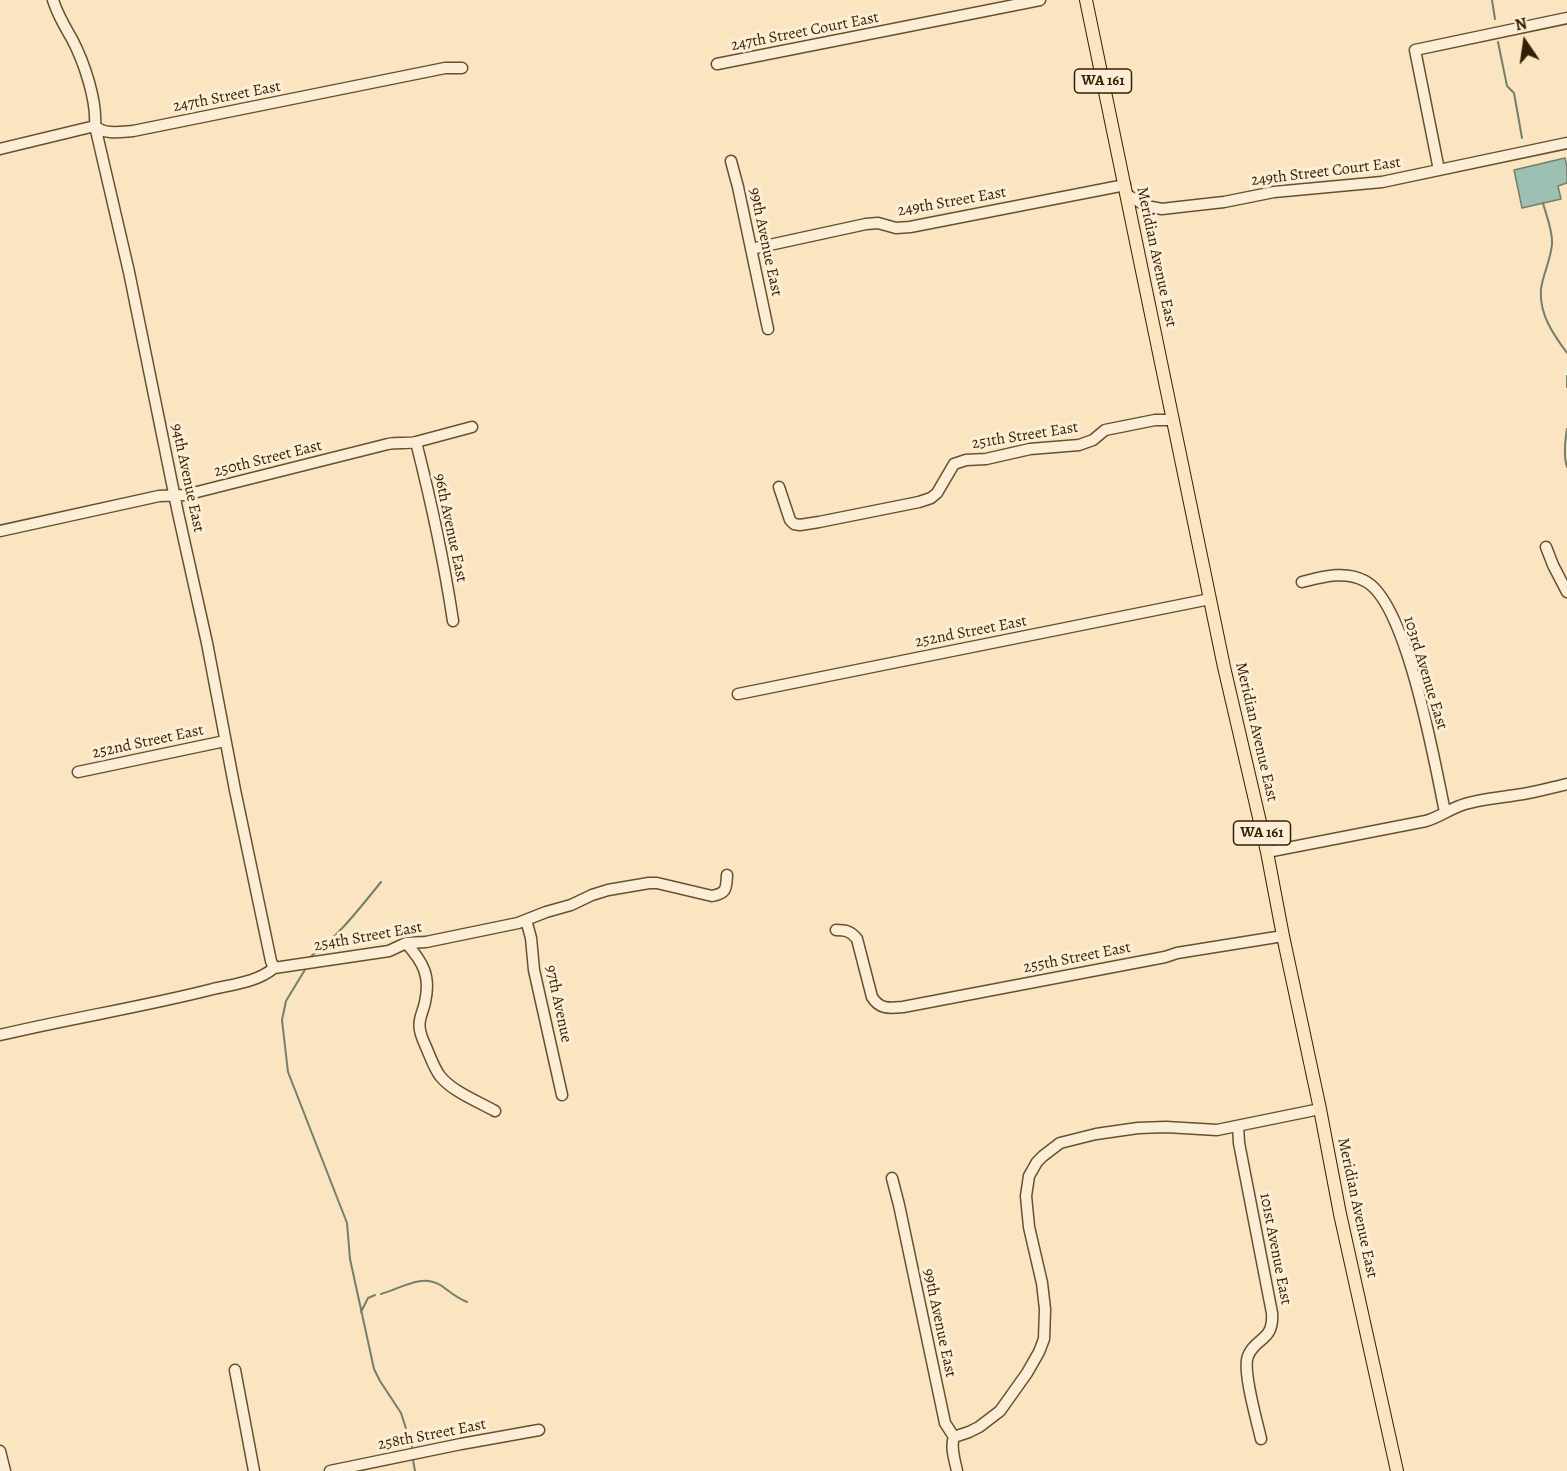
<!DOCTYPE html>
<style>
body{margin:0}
#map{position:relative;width:1567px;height:1471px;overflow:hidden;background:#fae5c0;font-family:Alegreya,serif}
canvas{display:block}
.north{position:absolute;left:1495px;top:12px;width:60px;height:60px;-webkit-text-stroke:4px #fceed6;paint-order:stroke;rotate:347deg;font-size:16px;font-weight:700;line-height:24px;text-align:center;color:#331f03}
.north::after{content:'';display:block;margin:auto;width:21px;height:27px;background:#331f03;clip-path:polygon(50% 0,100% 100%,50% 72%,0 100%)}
</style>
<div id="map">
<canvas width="1567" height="1471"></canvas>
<div class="north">N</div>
</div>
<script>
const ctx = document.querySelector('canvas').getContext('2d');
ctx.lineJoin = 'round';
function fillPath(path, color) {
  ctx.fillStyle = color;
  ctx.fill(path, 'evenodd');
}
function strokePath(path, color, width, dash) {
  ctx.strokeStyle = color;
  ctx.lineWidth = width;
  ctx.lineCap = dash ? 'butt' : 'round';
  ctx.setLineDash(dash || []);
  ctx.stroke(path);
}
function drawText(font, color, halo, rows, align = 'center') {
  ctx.font = font + ' Alegreya,serif';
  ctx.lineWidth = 6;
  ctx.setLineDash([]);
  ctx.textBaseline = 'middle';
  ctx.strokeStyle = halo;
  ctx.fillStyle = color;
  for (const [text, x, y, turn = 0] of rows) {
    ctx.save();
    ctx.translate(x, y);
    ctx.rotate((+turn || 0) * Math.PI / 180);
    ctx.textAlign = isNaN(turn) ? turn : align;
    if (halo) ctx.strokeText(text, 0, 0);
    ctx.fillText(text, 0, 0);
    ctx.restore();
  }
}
const water = new Path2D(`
 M 1565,158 L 1567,167 L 1567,183 L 1558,186 L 1561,199 L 1522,208 L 1514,170 Z`);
const stream = new Path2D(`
 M 1492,0 L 1495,19
 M 1498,42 L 1507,86 L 1514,93 L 1522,138
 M 1543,203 C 1546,215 1553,231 1552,244 C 1551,259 1543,274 1541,289 C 1539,314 1553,334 1567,353
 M 1567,376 L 1567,387
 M 1567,429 C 1565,441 1563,455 1567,467
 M 310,957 C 336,939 360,908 381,882
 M 306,968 L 286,1001 L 282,1020 L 288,1072 L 347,1223 L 350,1259 L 374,1369 L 380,1381 L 401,1413 L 412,1447
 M 381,1294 C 403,1288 420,1273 442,1286 C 450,1292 457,1298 467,1302
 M 361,1312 L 368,1298 L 375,1295
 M 413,1460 L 415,1471`);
const minor = new Path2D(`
 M 53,0 C 58,16 64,25 72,39 C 84,62 97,100 95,126 L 129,272 L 178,513 L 207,643 L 235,790 L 271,961 L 274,968
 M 717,64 L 1040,0
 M 0,149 L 95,126 C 105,135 120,132 133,131 L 445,68 L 462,68
 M 731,161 L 738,187 L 768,329
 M 1439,170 L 1415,50 L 1567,18
 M 1126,194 L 1146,206 L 1162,209 L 1179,207 L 1224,202 L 1274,192 L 1382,182 L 1567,143
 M 751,249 L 866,224 L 878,223 L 896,228 L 910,227 L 1125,185
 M 416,442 C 431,501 444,561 453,621
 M 779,487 L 790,520 L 794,524 L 800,525 L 819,522 L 919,502 L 931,498 L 937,493 L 954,464 L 966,460 L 986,459 L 1030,449 L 1079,445 L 1093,440 L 1105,430 L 1155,420 L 1173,420
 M 0,531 L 159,496 L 185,495 L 388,444 C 398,442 406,444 416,442 L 472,427
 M 1546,547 L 1553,565 L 1567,592
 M 1302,582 C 1322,577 1345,570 1365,581 C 1407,602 1435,765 1445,812
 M 738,694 L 1210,599
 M 78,772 L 225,741
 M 1267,852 L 1426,821 C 1440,817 1451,808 1465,804 C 1482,799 1499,798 1516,795 C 1533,793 1550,788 1567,784
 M 526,920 L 531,938 L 534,970 L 562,1095
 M 836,930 C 845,930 851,931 857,939 L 872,997 C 880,1010 890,1008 903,1007 L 1165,957 L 1177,953 L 1283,936
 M 406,943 C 423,962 431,976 425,1002 C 424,1008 421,1014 420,1020 C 418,1029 422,1038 426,1047 C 430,1056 434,1068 440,1076 C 453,1092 477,1101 495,1111
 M 0,1035 C 71,1018 143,1007 213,989 C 235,984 257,982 274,968 L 389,951 L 406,943 L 426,942 L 518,923 L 546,912 L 571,905 L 592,895 L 608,890 L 649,883 L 657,883 L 712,896 C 727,893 726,889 727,875
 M 1238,1126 L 1239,1143 L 1272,1313 C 1274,1342 1255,1337 1248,1356 C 1242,1370 1257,1421 1261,1439
 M 892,1178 L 899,1205 L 945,1423 L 954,1437 C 950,1447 955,1461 957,1471
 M 235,1370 L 254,1471
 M 954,1437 L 969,1432 L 979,1427 L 1000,1411 L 1027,1373 L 1039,1352 L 1044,1339 L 1045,1309 L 1042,1283 L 1029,1227 L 1026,1196 L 1029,1176 L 1037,1162 L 1043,1156 L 1060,1143 L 1096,1134 L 1138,1128 L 1166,1127 L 1217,1130 L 1320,1109
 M 0,1451 L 5,1471
 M 330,1471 L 461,1444 L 539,1430`);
const major = new Path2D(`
 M 1086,0 L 1224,667 L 1267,852 L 1283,936 L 1320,1109 L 1340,1214 L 1397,1471`);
const shields = [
 [1103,81,57],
 [1262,833,57]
];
const shieldNames = [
 ["WA 161",1103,81],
 ["WA 161",1262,833]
];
const streetNames = [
 ["247th Street Court East",805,32,-11],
 ["247th Street East",227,97,-11],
 ["249th Street Court East",1326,172,-7],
 ["249th Street East",952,202,-10],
 ["99th Avenue East",765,242,78],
 ["Meridian Avenue East",1156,257,78],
 ["251th Street East",1025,436,-9],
 ["250th Street East",268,459,-14],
 ["94th Avenue East",187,478,78],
 ["96th Avenue East",450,528,78],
 ["252nd Street East",971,632,-11],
 ["103rd Avenue East",1425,673,73],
 ["Meridian Avenue East",1256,732,77],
 ["252nd Street East",148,742,-12],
 ["254th Street East",368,937,-10],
 ["255th Street East",1077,958,-11],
 ["97th Avenue",558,1004,78],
 ["Meridian Avenue East",1357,1208,78],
 ["101st Avenue East",1275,1249,79],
 ["99th Avenue East",939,1323,78],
 ["258th Street East",432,1435,-11]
];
fillPath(water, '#9ebfb4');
strokePath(water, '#737f6d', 1.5);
strokePath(stream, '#737f6d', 2);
strokePath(minor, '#655032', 13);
strokePath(major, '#331f03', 14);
strokePath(minor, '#fceed6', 10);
strokePath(major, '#fae5c0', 12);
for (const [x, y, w] of shields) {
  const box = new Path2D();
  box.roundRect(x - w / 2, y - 12, w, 24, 4.5);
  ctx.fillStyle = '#fceed6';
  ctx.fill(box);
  strokePath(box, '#331f03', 1.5);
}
drawText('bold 15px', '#331f03', null, shieldNames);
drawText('16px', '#331f03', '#fceed6', streetNames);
</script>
